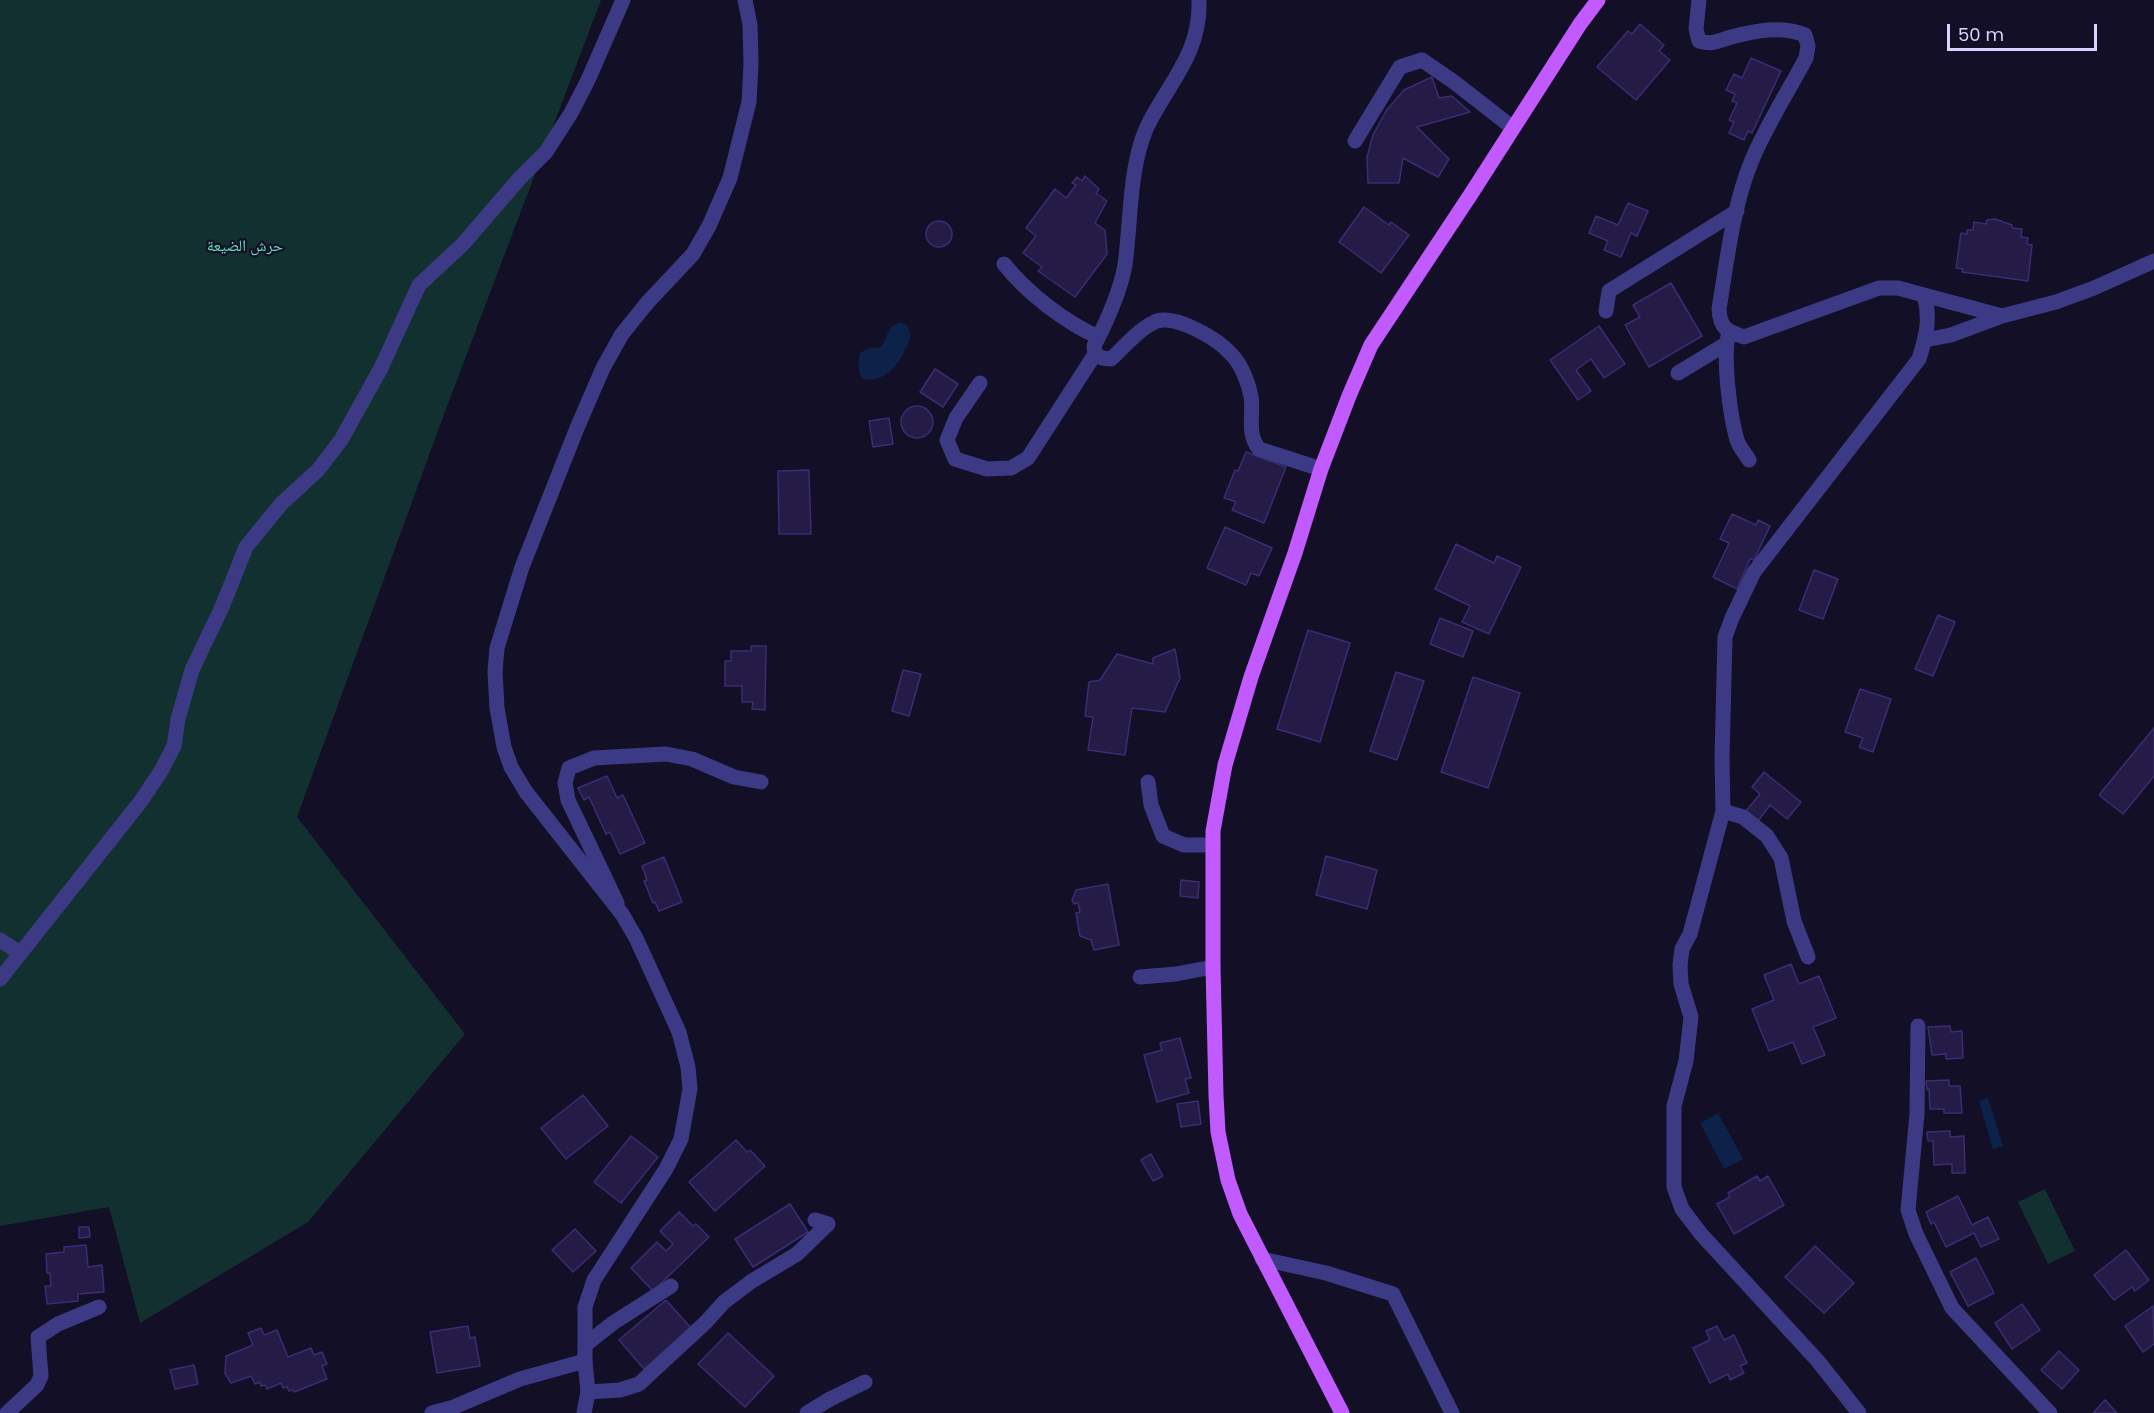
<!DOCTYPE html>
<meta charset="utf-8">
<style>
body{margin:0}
#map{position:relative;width:2154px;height:1413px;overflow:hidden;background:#130f26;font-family:Poppins,sans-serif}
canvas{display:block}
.scale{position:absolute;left:1947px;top:24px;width:150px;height:27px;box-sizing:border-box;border:3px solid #d9d4ff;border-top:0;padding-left:8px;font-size:18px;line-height:21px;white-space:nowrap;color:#d9d4ff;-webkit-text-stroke:4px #130f26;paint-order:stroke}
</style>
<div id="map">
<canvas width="2154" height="1413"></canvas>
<div class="scale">50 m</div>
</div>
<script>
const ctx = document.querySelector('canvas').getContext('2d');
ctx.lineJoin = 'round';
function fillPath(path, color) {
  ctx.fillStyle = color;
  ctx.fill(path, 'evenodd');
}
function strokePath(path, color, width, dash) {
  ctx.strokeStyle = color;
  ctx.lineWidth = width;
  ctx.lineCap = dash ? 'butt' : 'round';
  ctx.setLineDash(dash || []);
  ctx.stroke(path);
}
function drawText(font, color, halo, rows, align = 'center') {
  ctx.font = font + ' Poppins,"Noto Naskh Arabic",sans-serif';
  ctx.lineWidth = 4.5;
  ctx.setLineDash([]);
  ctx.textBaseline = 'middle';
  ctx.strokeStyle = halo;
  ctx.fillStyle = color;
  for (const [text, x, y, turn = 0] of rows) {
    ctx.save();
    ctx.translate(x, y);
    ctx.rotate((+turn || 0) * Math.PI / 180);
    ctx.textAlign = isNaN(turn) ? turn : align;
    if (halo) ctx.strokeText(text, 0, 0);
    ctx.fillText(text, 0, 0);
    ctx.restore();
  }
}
const green = new Path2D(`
 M 0,0 L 601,0 L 443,417 L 297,817 L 465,1034 L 308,1222 L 140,1323 L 109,1207 L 0,1226 Z
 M 2045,1189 L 2075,1251 L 2048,1264 L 2018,1202 Z`);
const water = new Path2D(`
 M 899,322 L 907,325 L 911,335 C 903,358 890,383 863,379 C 857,369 857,362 861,352 L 871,348 L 881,347 L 891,327 Z
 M 1988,1098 L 2003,1146 L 1993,1149 L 1979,1101 Z
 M 1718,1113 L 1743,1159 L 1724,1169 L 1700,1123 Z`);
const building = new Path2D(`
 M 1640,24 L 1664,45 L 1659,51 L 1670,60 L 1636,100 L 1597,67 L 1628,31 L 1632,34 Z
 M 1751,58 L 1781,71 L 1752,133 L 1748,131 L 1744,140 L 1729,133 L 1734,122 L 1729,120 L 1737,103 L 1732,101 L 1735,94 L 1726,90 L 1734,74 L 1742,78 Z
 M 1432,77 L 1439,98 L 1452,96 L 1470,112 L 1417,127 L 1449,159 L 1438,177 L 1403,158 L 1399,183 L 1368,183 L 1367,157 L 1373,135 L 1386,111 L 1404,90 Z
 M 1085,176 L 1099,189 L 1096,193 L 1107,201 L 1095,223 L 1105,230 L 1107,254 L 1075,297 L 1038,271 L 1042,267 L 1023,253 L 1036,236 L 1026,228 L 1055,189 L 1066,198 L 1076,185 L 1072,183 L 1077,177 L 1082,181 Z
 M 1628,203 L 1648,211 L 1637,236 L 1631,233 L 1621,257 L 1604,250 L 1608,241 L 1589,233 L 1596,216 L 1618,225 Z
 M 1364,207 L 1389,225 L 1391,222 L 1409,235 L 1381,273 L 1339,242 Z
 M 1995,219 L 2012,225 L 2012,228 L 2022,229 L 2021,237 L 2028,238 L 2027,244 L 2032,245 L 2028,281 L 1962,272 L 1963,269 L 1956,268 L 1961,233 L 1967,234 L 1967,230 L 1973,230 L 1974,222 L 1986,224 L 1987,220 Z
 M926 234a13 13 0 1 1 26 0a13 13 0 1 1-26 0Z
 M 1671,283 L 1702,336 L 1649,367 L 1625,325 L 1640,317 L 1633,305 Z
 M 1599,326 L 1625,364 L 1604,378 L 1591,359 L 1576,370 L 1591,391 L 1578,400 L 1550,360 Z
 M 935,369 L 958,384 L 943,407 L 920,392 Z
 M901 422a16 16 0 1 1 32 0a16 16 0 1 1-32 0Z
 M 889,418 L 893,444 L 873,447 L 869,421 Z
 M 1246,452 L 1286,467 L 1264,523 L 1232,510 L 1236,502 L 1224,498 L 1235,470 L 1238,471 Z
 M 809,470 L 811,534 L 779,534 L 778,471 Z
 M 1732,514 L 1756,525 L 1758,520 L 1770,526 L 1754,560 L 1750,559 L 1737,589 L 1713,577 L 1729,543 L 1720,539 Z
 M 1225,527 L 1272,548 L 1259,576 L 1251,573 L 1246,585 L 1207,568 Z
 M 1456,544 L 1494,563 L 1497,556 L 1521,567 L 1489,634 L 1462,622 L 1470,606 L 1435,589 Z
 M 1814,570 L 1838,579 L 1823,619 L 1799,610 Z
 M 1938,615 L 1955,622 L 1933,676 L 1915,669 Z
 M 1440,618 L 1473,631 L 1463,657 L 1430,644 Z
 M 1308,630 L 1350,643 L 1320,742 L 1277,729 Z
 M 751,646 L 766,646 L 765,710 L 752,709 L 753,702 L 742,702 L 742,686 L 725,686 L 725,661 L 731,661 L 731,651 L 751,651 Z
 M 1175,649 L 1180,678 L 1165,712 L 1132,708 L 1125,755 L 1088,750 L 1093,717 L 1085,716 L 1089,682 L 1100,680 L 1117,654 L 1153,664 L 1153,658 Z
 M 903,670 L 921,674 L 909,716 L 892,711 Z
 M 1396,672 L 1424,681 L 1397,760 L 1370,751 Z
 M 1473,677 L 1520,693 L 1488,788 L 1441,772 Z
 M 1860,689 L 1891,699 L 1873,752 L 1859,747 L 1863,738 L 1845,732 Z
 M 2154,728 L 2154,776 L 2123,814 L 2099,795 Z
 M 1764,772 L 1801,802 L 1787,819 L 1770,805 L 1758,821 L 1746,811 L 1760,794 L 1752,787 Z
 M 607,776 L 617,798 L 623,795 L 645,843 L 620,854 L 610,832 L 606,834 L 589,797 L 584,800 L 578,788 Z
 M 1326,856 L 1377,870 L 1367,909 L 1316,895 Z
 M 664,857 L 682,902 L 659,911 L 655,902 L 653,903 L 644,881 L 647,880 L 642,866 Z
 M 1181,880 L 1199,882 L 1198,898 L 1180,896 Z
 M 1108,884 L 1119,945 L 1094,950 L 1091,940 L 1080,936 L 1076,913 L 1080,912 L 1078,903 L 1074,904 L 1072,900 L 1076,890 Z
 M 1791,964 L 1799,984 L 1819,976 L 1836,1018 L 1813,1027 L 1825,1055 L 1802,1064 L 1793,1042 L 1769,1051 L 1752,1009 L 1774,1000 L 1764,975 Z
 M 1950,1026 L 1951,1032 L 1962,1031 L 1963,1058 L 1946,1059 L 1946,1054 L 1932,1055 L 1928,1027 Z
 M 1180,1038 L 1191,1078 L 1185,1079 L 1189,1093 L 1157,1102 L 1144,1055 L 1162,1050 L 1160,1043 Z
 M 1949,1080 L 1949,1086 L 1960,1086 L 1962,1113 L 1944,1113 L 1944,1109 L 1930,1109 L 1929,1089 L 1927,1090 L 1926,1081 Z
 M 583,1095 L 608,1126 L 566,1159 L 541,1128 Z
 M 1198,1101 L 1201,1124 L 1181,1127 L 1177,1104 Z
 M 1950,1131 L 1950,1137 L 1964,1136 L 1965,1173 L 1952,1173 L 1952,1164 L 1934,1165 L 1933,1141 L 1928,1141 L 1927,1132 Z
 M 631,1136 L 658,1157 L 621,1203 L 594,1182 Z
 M 736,1140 L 747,1152 L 750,1150 L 765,1166 L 715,1211 L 689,1182 Z
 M 1151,1154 L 1163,1176 L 1153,1181 L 1141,1160 Z
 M 1757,1176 L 1760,1181 L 1768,1176 L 1784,1205 L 1734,1234 L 1717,1204 L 1730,1197 L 1728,1193 Z
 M 1958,1196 L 1972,1225 L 1988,1217 L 1999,1239 L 1981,1247 L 1974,1233 L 1946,1247 L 1934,1222 L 1931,1224 L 1926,1212 Z
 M 790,1204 L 808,1232 L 753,1267 L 735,1239 Z
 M 679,1212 L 693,1226 L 696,1224 L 709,1237 L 653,1291 L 631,1268 L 657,1242 L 666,1251 L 673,1244 L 660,1231 Z
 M 79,1227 L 89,1227 L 90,1237 L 79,1238 Z
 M 575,1229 L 596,1251 L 573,1272 L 552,1250 Z
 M 86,1245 L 88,1267 L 102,1265 L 104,1292 L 78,1294 L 78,1301 L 47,1304 L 45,1286 L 51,1286 L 50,1273 L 47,1273 L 46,1254 L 64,1252 L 64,1247 Z
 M 1815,1246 L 1854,1283 L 1824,1313 L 1785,1277 Z
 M 2126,1250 L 2149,1280 L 2135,1291 L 2132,1287 L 2114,1300 L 2094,1275 Z
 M 1976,1258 L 1994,1293 L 1968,1306 L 1950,1272 Z
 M 666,1300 L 691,1328 L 644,1369 L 619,1340 Z
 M 2022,1304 L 2040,1330 L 2012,1349 L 1995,1323 Z
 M 2153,1306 L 2154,1344 L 2143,1352 L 2125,1326 Z
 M 468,1326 L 470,1338 L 475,1337 L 480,1366 L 437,1373 L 430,1332 Z
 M 1717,1326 L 1724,1340 L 1734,1335 L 1747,1363 L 1740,1366 L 1744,1373 L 1730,1380 L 1728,1374 L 1710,1383 L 1693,1348 L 1710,1340 L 1706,1331 Z
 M 261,1328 L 264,1335 L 277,1330 L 288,1357 L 311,1348 L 314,1355 L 322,1352 L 327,1364 L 322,1366 L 327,1379 L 294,1392 L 293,1390 L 289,1391 L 287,1387 L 283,1388 L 281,1383 L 267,1389 L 265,1385 L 261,1386 L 260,1382 L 255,1384 L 251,1376 L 231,1383 L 225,1373 L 226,1356 L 253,1345 L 248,1333 Z
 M 728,1333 L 774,1376 L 745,1407 L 698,1364 Z
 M 2059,1351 L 2079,1370 L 2062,1389 L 2041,1370 Z
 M 194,1365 L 198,1384 L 175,1389 L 170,1370 Z
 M 2105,1400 L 2117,1413 L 2093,1413 Z`);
const minor = new Path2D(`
 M 1199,0 C 1201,55 1167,84 1146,129 C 1129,169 1131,222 1125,265 C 1120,293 1107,321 1094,346 L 1095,354 L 1102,358 L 1111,359 C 1124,347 1141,327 1157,321 C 1177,315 1218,339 1231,354 C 1241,364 1248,381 1251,396 C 1254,414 1246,433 1259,449 L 1321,469
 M 1699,0 L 1696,29 L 1699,41 C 1712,45 1718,41 1731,37 C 1754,31 1782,25 1805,35 L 1808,46 L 1806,58 C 1788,92 1767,124 1752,160 C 1733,205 1727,261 1719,309 C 1720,328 1726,331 1744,337 L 1879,288 L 1898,288 L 1924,295 C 1931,318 1926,337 1919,359 L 1754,572 L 1732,618 L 1725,637 L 1722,758 L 1723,811 L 1690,934 L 1682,949 L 1680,965 L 1681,984 L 1691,1017 L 1686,1061 L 1674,1106 L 1674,1187 L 1682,1209 L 1701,1234 L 1817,1360 L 1859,1413
 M 1355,141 L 1400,67 L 1422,60 L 1454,82 L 1513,128
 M 1004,264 C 1027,293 1065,322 1098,337
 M 1924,295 L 2002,316
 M 1606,311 L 1609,291 L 1737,211
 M 1729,332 C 1722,355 1730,416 1737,440 C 1739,447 1745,453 1749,460
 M 1925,340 L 1951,335 L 2002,316 L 2056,302 L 2094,288 L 2154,261
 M 1678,373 L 1726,344
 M 980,383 L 956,418 L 947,440 L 955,459 L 987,469 L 1011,468 L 1028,458 L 1095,354
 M 1148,782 L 1151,805 L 1163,836 L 1184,845 L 1213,845
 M 1723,811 L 1743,817 L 1767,836 L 1781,858 L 1794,921 L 1808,957
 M 617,903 L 568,800 L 565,783 L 569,768 L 594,758 L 666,754 L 692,759 L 734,777 L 761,782
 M 0,940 L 20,953
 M 1140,977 L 1176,974 L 1213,967
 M 0,979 L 141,801 L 161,771 L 174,746 L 178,719 L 192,670 L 222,607 L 246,547 L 281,504 L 318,470 L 341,440 L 381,368 L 419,285 L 463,244 L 519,179 L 546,152 L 571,113 L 588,80 L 623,0
 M 1918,1026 L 1917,1114 L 1908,1210 L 1916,1234 L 1952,1308 L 2050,1413
 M 1262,1259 L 1326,1273 L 1393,1294 L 1452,1413
 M 585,1345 L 613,1323 L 671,1286
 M 588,1392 L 620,1390 L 639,1384 L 706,1322 L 724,1302 L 752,1281 L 797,1254 L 828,1224 L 815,1220
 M 7,1413 L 37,1385 L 41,1376 L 38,1337 L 58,1324 L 99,1307
 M 432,1413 L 454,1407 L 520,1379 L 585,1361
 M 807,1413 L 830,1399 L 865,1382`);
const tertiary = new Path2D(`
 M 584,1413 L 588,1392 L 585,1361 L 585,1307 L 594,1280 L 666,1169 L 681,1139 L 690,1089 L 688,1067 L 679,1032 L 636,938 L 622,914 L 526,792 L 511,767 L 504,747 L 497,708 L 495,672 L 497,648 L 522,567 L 577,428 L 603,368 L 622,334 L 647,303 L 693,254 L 709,226 L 730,178 L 749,102 L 751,64 L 750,25 L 745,0`);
const primary = new Path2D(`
 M 1342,1413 L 1240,1214 L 1228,1180 L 1218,1132 L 1216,1095 L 1213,967 L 1213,831 L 1225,765 L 1251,677 L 1295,553 L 1321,469 L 1349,396 L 1371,345 L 1471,194 L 1580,24 L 1598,0`);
const parkNames = [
 ["حرش الضيعة",245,247]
];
fillPath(green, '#12302f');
fillPath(water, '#0c2248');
fillPath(building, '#241b47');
strokePath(building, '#3b2d73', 1.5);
strokePath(minor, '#3d3a85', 15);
strokePath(tertiary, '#3d3a85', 15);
strokePath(primary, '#c25bff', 15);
drawText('16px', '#5fe0c0', '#130f26', parkNames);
</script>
